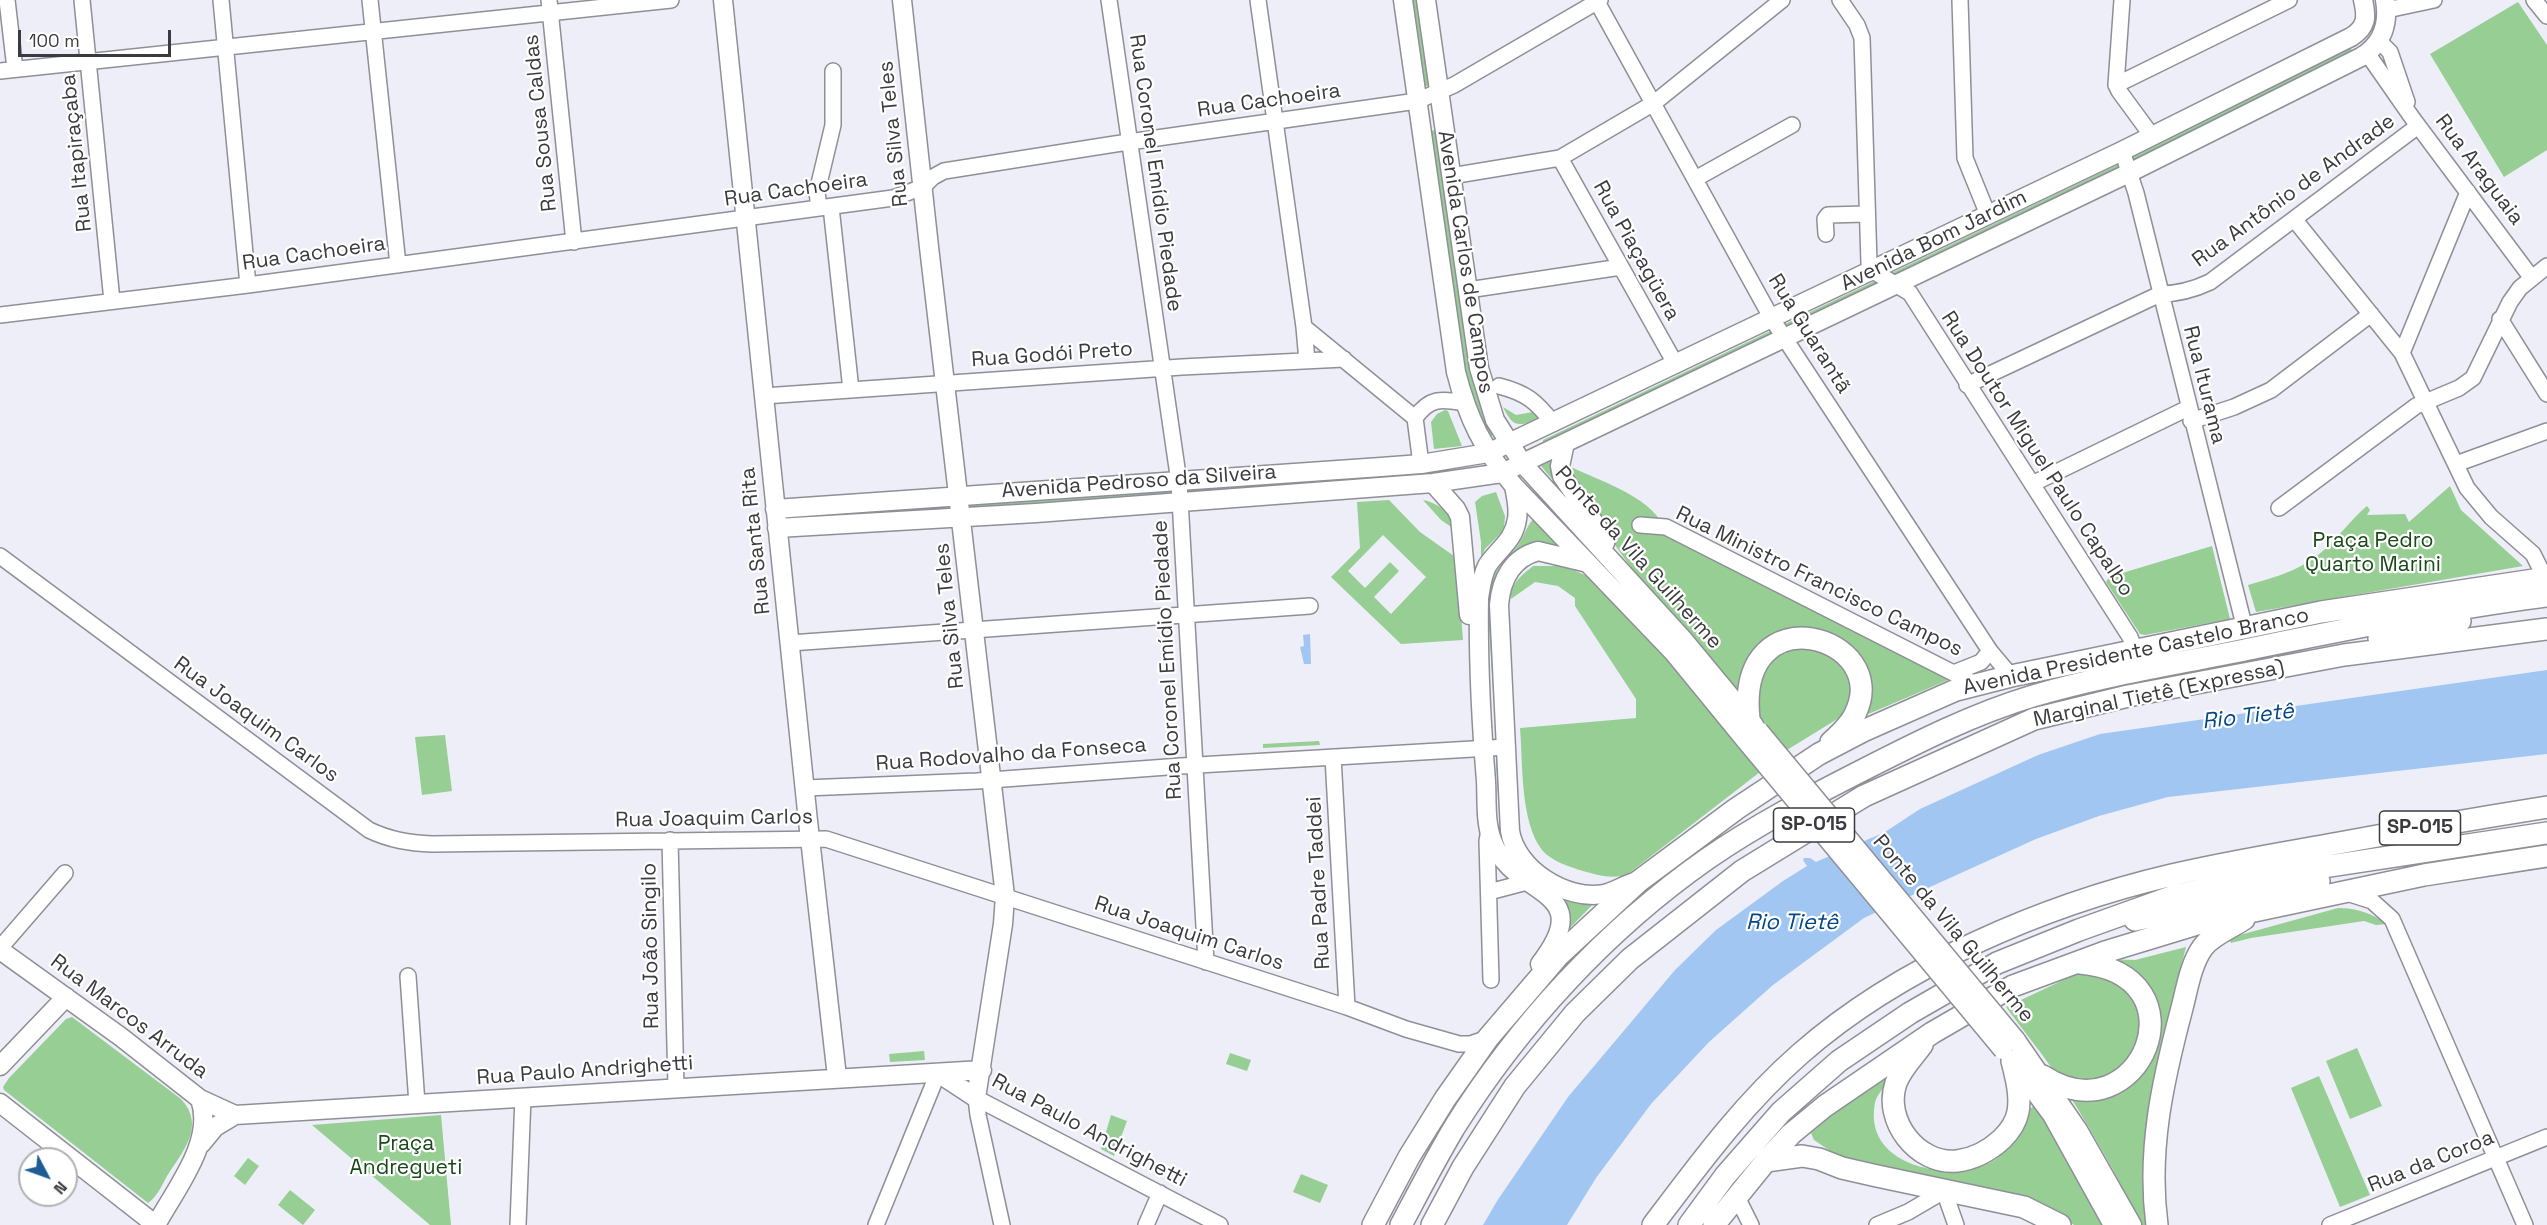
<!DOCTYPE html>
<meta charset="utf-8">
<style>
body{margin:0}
#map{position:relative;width:2547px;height:1225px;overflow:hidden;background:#eeeef8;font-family:"Space Grotesk",sans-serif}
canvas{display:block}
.north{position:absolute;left:18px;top:1147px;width:60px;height:60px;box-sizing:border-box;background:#fff;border:2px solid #b1b1b2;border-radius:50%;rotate:131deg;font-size:16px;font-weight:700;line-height:24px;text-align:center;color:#3b3b3f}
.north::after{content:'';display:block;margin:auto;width:21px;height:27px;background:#1d5d93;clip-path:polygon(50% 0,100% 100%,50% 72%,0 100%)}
.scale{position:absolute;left:18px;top:30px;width:153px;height:27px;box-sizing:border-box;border:3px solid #3b3b3f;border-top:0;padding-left:8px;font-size:18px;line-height:21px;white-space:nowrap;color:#3b3b3f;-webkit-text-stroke:4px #fff;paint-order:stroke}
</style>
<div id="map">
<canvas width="2547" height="1225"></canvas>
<div class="north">N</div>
<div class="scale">100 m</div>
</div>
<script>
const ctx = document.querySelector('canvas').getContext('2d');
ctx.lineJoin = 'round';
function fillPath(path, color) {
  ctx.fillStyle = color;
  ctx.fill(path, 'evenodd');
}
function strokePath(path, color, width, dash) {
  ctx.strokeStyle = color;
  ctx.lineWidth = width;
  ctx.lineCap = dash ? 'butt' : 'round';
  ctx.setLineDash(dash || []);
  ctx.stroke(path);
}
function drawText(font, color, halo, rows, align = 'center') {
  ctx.font = font + ' "Space Grotesk",sans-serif';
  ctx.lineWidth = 4.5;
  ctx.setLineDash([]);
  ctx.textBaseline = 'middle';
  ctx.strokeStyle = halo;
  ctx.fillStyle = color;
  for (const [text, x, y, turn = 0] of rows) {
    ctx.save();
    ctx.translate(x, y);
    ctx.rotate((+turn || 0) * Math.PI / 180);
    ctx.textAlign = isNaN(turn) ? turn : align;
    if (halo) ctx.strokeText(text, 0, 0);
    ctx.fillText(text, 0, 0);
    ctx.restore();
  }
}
const green = new Path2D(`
 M 1409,0 L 1420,0 L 1433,85 L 1422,87 Z
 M 2518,2 L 2547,45 L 2547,150 L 2504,177 L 2430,54 Z
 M 2351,48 L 2353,54 L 2147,156 L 1545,443 L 1543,442 L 1543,440 L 2115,166 Z
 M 1439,130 L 1497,434 L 1486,437 L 1468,396 L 1427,131 Z
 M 1503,407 L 1516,415 L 1533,412 L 1540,418 C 1519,427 1513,428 1503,407 Z
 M 1445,410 L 1448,411 L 1462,446 L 1434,449 L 1431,422 L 1437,414 Z
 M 1571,449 L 1567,457 L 1571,467 C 1602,482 1647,495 1664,526 L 1949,676 L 1948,680 L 1859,718 L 1847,713 L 1787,750 L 1634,572 L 1555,460 L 1556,484 L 1541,466 Z
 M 1472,469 L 1472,473 L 1194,493 L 1192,490 Z
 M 2450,486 L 2461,510 L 2523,566 L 2256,612 L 2248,585 C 2276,577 2302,570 2324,550 C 2340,536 2351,519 2367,506 L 2370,510 L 2367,515 L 2405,514 L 2409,522 Z
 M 1167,490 L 1167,494 L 972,509 L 970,506 L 972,504 Z
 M 1496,492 L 1505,516 L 1504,530 L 1485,549 L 1481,559 L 1481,542 L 1475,502 L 1482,496 Z
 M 1389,500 L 1420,532 L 1454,556 L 1457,563 L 1463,640 L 1401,644 L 1331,577 L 1360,548 L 1357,502 ZM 1383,535 L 1426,577 L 1391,614 L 1374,597 L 1399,571 L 1390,562 L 1365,588 L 1348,571 Z
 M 1423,500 C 1442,504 1449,514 1457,531 L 1441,520 Z
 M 945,507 L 947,510 L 790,520 L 791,516 Z
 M 1533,519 L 1569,554 L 1504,566 L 1499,738 L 1496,738 L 1487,597 C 1495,566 1498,570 1516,548 C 1523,539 1526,527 1533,519 Z
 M 2212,546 L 2230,619 L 2145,635 L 2140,634 L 2106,582 L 2109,577 Z
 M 1533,566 L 1564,566 L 1592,578 L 1669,659 L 1760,772 L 1628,874 C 1613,880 1598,875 1583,871 C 1570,867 1551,861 1542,850 C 1520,821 1523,764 1520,728 L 1636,718 L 1636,699 L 1575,606 L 1575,598 L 1558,586 L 1535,582 L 1511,599 C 1510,584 1522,575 1533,566 Z
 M 445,735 L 452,791 L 422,795 L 415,737 Z
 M 1319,741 L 1320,745 L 1263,748 L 1263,744 Z
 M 1500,760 L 1512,852 L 1596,901 L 1568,930 L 1565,913 L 1501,842 L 1496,765 L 1496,762 Z
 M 2338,908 C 2358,908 2370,913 2387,924 L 2376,925 L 2364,921 L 2251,938 L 2231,943 L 2229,938 Z
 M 2186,947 L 2156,1067 L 2145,1155 L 2153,1225 L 2142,1225 C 2115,1172 2086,1120 2053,1070 C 2038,1048 2021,1028 2006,1007 L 2108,959 L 2135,960 Z
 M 72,1017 L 181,1099 C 206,1126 183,1151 167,1176 C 162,1185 157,1197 148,1203 L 4,1090 L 3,1087 L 9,1078 L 66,1019 Z
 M 2357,1048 L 2382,1106 L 2350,1119 L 2326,1061 Z
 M 924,1051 L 925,1060 L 890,1062 L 889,1054 Z
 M 1230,1053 L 1251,1060 L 1247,1071 L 1226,1064 Z
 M 2319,1076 L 2370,1195 L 2340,1207 L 2291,1088 Z
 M 1884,1080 L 1887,1083 C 1883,1089 1876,1096 1875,1103 C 1863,1164 1942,1181 1985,1165 C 2017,1153 2012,1117 2037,1104 L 2108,1225 L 2074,1225 L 2060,1214 L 1851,1165 L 1814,1140 L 1811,1133 L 1851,1099 Z
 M 441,1115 L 451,1225 L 430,1225 L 312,1125 Z
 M 1111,1115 L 1127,1121 L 1114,1156 L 1101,1149 Z
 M 248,1158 L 259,1166 L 245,1185 L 234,1176 Z
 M 1301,1174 L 1328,1185 L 1320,1203 L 1293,1192 Z
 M 290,1190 L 315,1210 L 303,1225 L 278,1205 Z`);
const water = new Path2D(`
 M 1310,634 L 1311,664 L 1304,664 L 1300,647 L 1304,646 L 1303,635 Z
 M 2547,670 L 2547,754 L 2168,797 L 2099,816 L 2036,839 L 1919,892 L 1864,918 L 1773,985 L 1709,1042 L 1651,1104 L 1596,1178 L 1567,1225 L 1483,1225 L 1497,1201 L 1568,1097 L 1675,970 L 1716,930 L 1783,881 L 1807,866 L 1803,860 L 1804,858 L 1810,858 L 1816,862 L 1825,858 L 1885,832 L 1920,809 L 2038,755 L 2100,734 Z`);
const minor = new Path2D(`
 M 7,0 L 15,69
 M 82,0 L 112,301
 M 221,0 L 248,285
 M 370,0 L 398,265
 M 549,0 L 574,242
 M 1109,0 L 1179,482 L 1206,962
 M 1258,0 L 1304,327 L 1415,418
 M 1596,0 L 1772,319 L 1990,651 L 2011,676
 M 1840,0 L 1857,25 L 1862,38 L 1869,263 L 1873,271 L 1910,293 L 2130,637 L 2136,652
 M 1960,0 L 1965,158 L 1988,215
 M 2122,0 L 2116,85 L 2119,91 L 2152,136
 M 2534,0 L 2547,16
 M 2387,10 L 2434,0
 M 2379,41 L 2390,52 L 2407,102
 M 2367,53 L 2413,119 L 2531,277
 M 0,71 L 671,0
 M 2116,85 L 2289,0
 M 2122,151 L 2136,193 L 2245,629
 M 1560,158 L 1676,365
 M 1451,176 L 1560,158 L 1654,103 L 1782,0
 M 1695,179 L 1792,125
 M 831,207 L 851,390
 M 819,208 L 817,192 L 833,125 L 833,71
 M 2294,219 L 2402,353 L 2467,488 L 2491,517 L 2533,554 L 2545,578
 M 1826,234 L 1825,219 L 1828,215 L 1866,214
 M 1468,290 L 1621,267
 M 0,315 L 248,285 L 893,198 L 923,187 L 933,177 L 944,171 L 1115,144 L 1417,101 L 1454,85 L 1600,0
 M 2500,319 L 2547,394
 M 1304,327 L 1307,361
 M 2402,353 L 2468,192
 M 1967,385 L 2160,294 C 2179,294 2193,290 2210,282 L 2418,126
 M 1499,386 C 1526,393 1536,401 1553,423
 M 764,396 L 1182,367 L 1344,359
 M 2191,421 L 2234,407 L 2271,390 L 2371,314
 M 1421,464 L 1415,418 C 1430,397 1441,399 1464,403
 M 2456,464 L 2547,431
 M 2032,484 L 2188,408
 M 2279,508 L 2416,406 L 2459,388 L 2473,378 L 2510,302 L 2520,288 L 2547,266
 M 1640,525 L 1666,527 L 1977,685
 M 0,556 L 369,830 C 390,840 409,843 432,844 L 826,839 L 1347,1007 L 1406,1029 L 1459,1044 L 1470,1044 L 1488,1038
 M 790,643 L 1310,606
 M 1956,672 L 1981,662 L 1990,651
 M 1333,757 L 1347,1007
 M 805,788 L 977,781 L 1181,766 L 1507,747
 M 1489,830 L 1487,841 L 1491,980
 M 670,840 L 676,1087
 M 1489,892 L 1527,882
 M 2347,893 L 2372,901 L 2392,919 L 2525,1225
 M 0,948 L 65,873
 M 408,976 L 417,1104
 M 1736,1195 L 1751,1225
 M 518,1225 L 523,1097
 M 876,1225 L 938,1073
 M 1002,1225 L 978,1115 L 976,1098 L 1220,1225
 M 1146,1225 L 1160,1193
 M 1877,1225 L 1908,1212 L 1944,1191 L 1956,1225
 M 2330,1225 L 2547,1137`);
const major = new Path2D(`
 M 723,0 L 808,821 L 837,1077
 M 902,0 L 929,247 L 1005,896 L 1003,924 L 976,1098 L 938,1073
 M 1403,0 L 1456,372 C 1468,419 1483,449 1514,486 L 1674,653 L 1746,741
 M 1426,0 L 1479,368 L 1495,420 L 1523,464 L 1682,638 L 1754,725
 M 1565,443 L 1560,466 L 1562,476 L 1600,531 L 1605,543
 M 1433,483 L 1456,509 L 1460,517 L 1469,615
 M 1514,486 C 1516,497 1519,508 1517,519 C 1514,541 1498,549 1487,566 C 1482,576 1481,586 1479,598 C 1478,658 1481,720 1486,781 C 1487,799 1485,822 1492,840 C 1513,899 1600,886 1540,964
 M 775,509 L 1381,467 L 1421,464 L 1488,453 L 2122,151 L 2351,37 C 2367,27 2367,17 2363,0
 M 777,528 L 1036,513 L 1433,483 L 1502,473 L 2129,173 L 2361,57 C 2383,44 2389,23 2385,0
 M 1588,563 L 1538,551 C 1512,558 1501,580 1499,605 L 1510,831 C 1516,869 1566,901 1604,894 C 1614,892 1624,885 1635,882
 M 0,950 L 121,1037 L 200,1099 L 235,1115
 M 2016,1040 L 2078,1130 L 2132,1225
 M 2012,1061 L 2052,1115 L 2113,1225
 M 0,1066 L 66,997
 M 0,1103 L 156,1225
 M 201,1144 L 215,1127 L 235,1115 L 982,1070
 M 156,1225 C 176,1188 215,1141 200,1099`);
const highway = new Path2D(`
 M 2379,638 L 2460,621
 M 1749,719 C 1735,590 1894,636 1855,714 C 1850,725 1840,734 1831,742
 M 2135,920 L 2319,881
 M 1922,1045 C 1913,1057 1901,1069 1896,1083 C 1883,1120 1917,1165 1957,1161 C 1974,1159 1989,1151 2002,1139 C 2009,1132 2016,1122 2018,1112 C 2021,1095 2016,1077 2012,1061
 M 2043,1076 C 2140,1139 2208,974 2080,963
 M 1766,1161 L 1802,1156 L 1819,1159 L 1842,1168 L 1877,1176 L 2024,1207 L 2060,1225
 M 1373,1225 L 1409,1157 L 1445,1099 L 1488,1038 L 1559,955 L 1639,881 L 1736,809 L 1819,754 L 1863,731 L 1956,690 L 2011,676 L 2321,612 L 2547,578
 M 1401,1225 C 1418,1193 1435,1160 1454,1128 C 1519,1024 1607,929 1707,859 C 1756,825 1810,797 1863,770 C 1918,742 1973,714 2033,696 C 2104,675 2177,664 2249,649 C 2348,629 2446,609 2547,596
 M 1432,1225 L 1463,1167 L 1515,1086 L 1575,1013 L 1630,959 L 1742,871 L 1864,796 L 2034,719 L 2128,696 L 2344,655 L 2547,629
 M 1653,1225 C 1699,1164 1743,1104 1800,1054 C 1900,966 2044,905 2172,875 C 2227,862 2284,853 2339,843 C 2408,830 2478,818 2547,807
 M 1689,1225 L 1725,1176 L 1781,1112 L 1839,1061 L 1910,1013 L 1997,963 L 2079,930 L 2174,896 L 2264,876 L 2547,833
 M 1714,1225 L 1766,1161 L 1791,1134 L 1825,1106 L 1932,1033 L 2013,986 L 2105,952 L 2207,921 L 2424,875 L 2547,856
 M 2157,1225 C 2147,1150 2163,1080 2182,1008 C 2187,989 2191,963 2203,947 C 2213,934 2231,928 2244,919`);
const majorBridge = new Path2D(`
 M 1759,731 L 2016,1040
 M 1746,741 L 2003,1050`);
const shields = [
 [1814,825,81],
 [2420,828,81]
];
const shieldNames = [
 ["SP-015",1814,825],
 ["SP-015",2420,828]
];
const streetNames = [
 ["Rua Cachoeira",1269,101,-8],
 ["Rua Sousa Caldas",541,123,-96],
 ["Rua Silva Teles",894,134,-96],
 ["Rua Itapiraçaba",77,153,-96],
 ["Rua Araguaia",2479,170,53],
 ["Rua Coronel Emídio Piedade",1155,173,82],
 ["Rua Cachoeira",796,190,-8],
 ["Rua Antônio de Andrade",2294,191,-36],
 ["Avenida Bom Jardim",1934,241,-26],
 ["Rua Piaçagüera",1636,251,61],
 ["Rua Cachoeira",314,254,-8],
 ["Avenida Carlos de Campos",1465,262,81],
 ["Rua Guarantã",1809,334,58],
 ["Rua Godói Preto",1052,355,-4],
 ["Rua Iturama",2204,385,76],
 ["Rua Doutor Miguel Paulo Capalbo",2037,454,57],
 ["Avenida Pedroso da Silveira",1139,482,-4],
 ["Rua Santa Rita",756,541,-96],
 ["Ponte da Vila Guilherme",1638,558,48],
 ["Rua Ministro Francisco Campos",1819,582,26],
 ["Rua Silva Teles",950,616,-96],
 ["Avenida Presidente Castelo Branco",2136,652,-12],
 ["Rua Coronel Emídio Piedade",1168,660,-93],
 ["Marginal Tietê (Expressa)",2159,694,-12],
 ["Rua Joaquim Carlos",256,720,36],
 ["Rua Rodovalho da Fonseca",1011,755,-4],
 ["Rua Joaquim Carlos",714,819,-1],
 ["Rua Padre Taddei",1319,883,-93],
 ["Ponte da Vila Guilherme",1953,929,50],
 ["Rua Joaquim Carlos",1189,934,18],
 ["Rua João Singilo",651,946,-91],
 ["Rua Marcos Arruda",129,1017,37],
 ["Rua Paulo Andrighetti",585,1071,-4],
 ["Rua Paulo Andrighetti",1089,1131,28],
 ["Rua da Coroa",2431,1162,-22]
];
const parkNames = [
 ["Praça Pedro",2373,541],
 ["Quarto Marini",2373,565],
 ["Praça",406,1144],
 ["Andregueti",406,1168]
];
const waterNames = [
 ["Rio Tietê",2248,717,-7],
 ["Rio Tietê",1792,923]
];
fillPath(green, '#97ce94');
fillPath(water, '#a2c6f2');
strokePath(minor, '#8f8f98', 18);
strokePath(major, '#8f8f98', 21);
strokePath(highway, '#8f8f98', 24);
strokePath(minor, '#fff', 15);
strokePath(major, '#fff', 18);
strokePath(highway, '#fff', 21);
strokePath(majorBridge, '#8f8f98', 21, []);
strokePath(majorBridge, '#fff', 18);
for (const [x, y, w] of shields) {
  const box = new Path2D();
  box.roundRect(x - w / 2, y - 17, w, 34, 4.5);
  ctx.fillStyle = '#fff';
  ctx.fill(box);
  strokePath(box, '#3b3b3f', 1.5);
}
drawText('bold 20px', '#3b3b3f', null, shieldNames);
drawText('21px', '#3b3b3f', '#fff', streetNames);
drawText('21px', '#194819', '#fff', parkNames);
drawText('italic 22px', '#014786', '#fff', waterNames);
</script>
